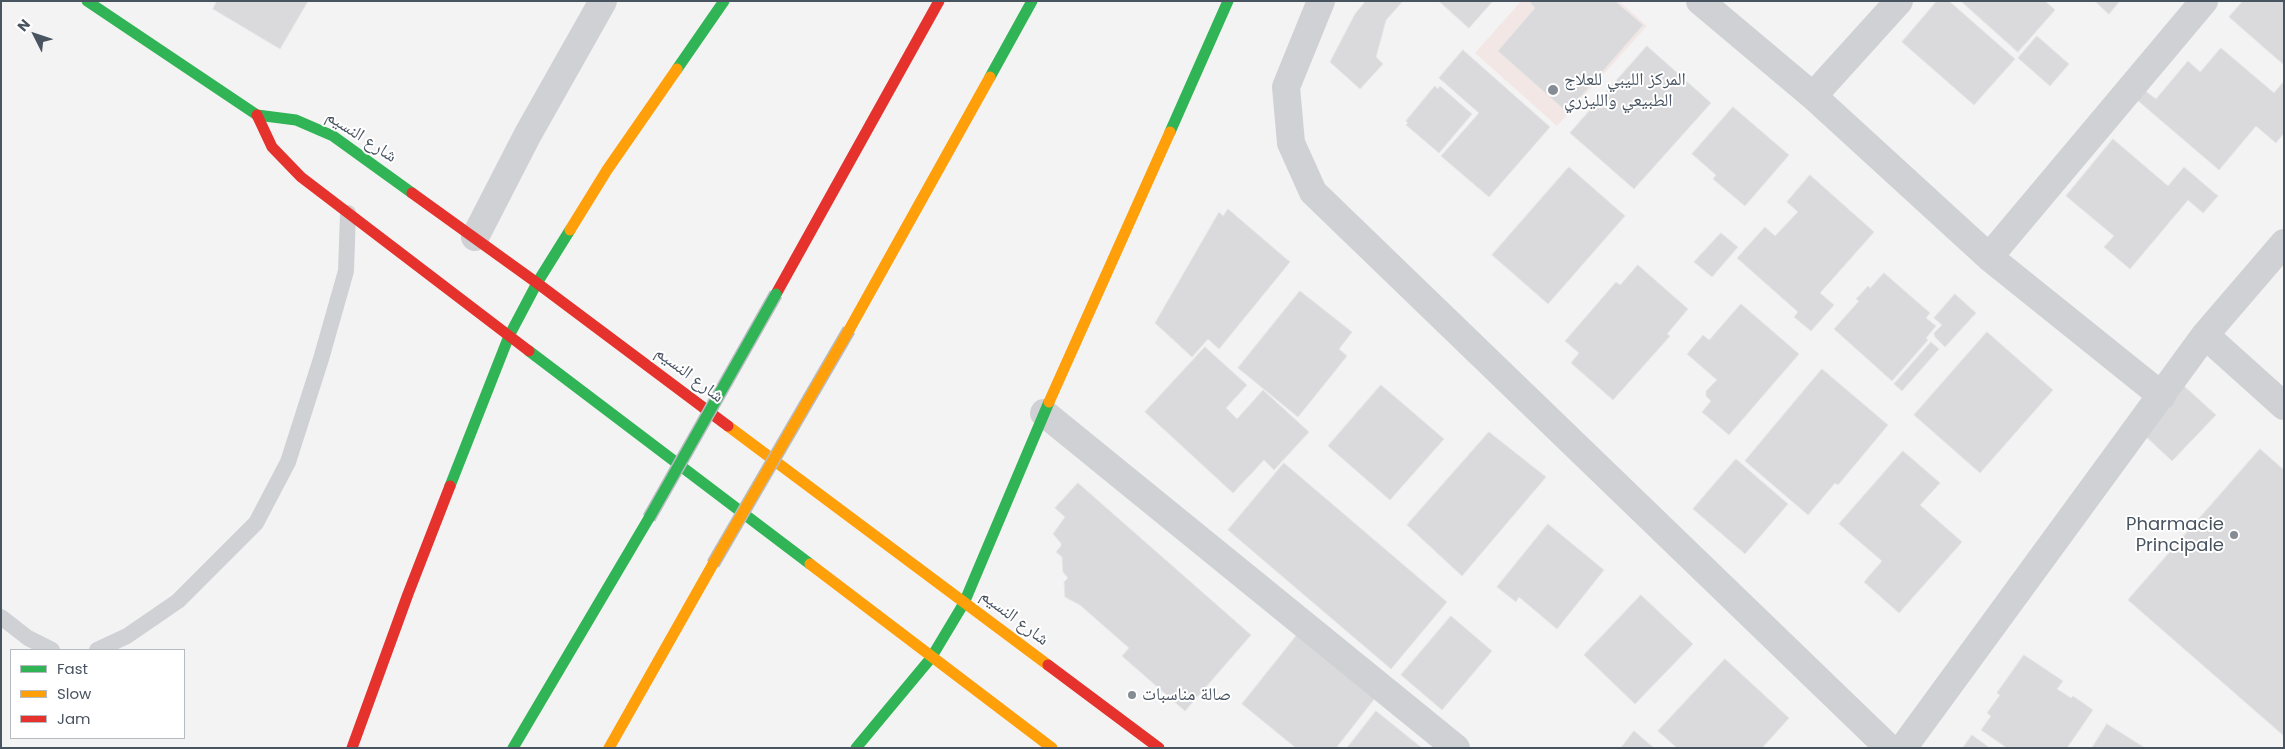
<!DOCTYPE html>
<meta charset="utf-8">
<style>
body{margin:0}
#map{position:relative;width:2285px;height:749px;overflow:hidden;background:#f4f3f3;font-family:Poppins,sans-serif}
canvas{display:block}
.frame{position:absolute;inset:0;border:2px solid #495461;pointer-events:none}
.legend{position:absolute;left:10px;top:649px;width:175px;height:90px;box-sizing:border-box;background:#fff;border:1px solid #b6bbc0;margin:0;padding:6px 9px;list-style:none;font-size:15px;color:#495461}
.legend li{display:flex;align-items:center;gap:10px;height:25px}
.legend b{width:25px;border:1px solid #b6bbc0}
.north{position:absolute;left:10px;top:10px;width:50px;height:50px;-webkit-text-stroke:4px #fff;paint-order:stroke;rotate:311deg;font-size:14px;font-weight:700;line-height:20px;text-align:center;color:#495461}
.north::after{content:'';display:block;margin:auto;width:18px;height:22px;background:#495461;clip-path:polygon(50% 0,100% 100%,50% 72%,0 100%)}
</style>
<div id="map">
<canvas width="2285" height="749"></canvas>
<div class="frame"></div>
<ul class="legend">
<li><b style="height:6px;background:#30b455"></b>Fast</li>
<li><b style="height:6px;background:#ff9f0a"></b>Slow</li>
<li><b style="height:6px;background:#e5322d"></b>Jam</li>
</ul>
<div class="north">N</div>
</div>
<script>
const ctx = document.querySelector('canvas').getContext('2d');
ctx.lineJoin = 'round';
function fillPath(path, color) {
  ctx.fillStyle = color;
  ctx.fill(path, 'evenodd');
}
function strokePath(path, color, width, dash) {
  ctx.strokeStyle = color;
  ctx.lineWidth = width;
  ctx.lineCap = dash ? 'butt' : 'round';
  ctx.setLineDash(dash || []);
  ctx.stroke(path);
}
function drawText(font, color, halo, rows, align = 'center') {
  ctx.font = font + ' Poppins,"Noto Naskh Arabic",sans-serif';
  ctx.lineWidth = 4;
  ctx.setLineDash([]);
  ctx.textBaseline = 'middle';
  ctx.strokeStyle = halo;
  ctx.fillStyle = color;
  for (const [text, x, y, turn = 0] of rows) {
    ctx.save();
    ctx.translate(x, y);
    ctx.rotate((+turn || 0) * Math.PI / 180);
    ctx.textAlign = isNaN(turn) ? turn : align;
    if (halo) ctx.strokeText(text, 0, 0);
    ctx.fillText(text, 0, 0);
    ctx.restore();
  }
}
const medical = new Path2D(`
 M 1521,1 L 1619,1 L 1647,26 L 1557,126 L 1475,53 Z`);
const building = new Path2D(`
 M 217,1 L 308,1 L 280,49 L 213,9 Z
 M 1366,1 L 1403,1 L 1386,20 L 1376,57 L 1383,64 L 1360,89 L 1330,62 L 1355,14 Z
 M 1439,1 L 1493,1 L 1469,28 Z
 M 1615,1 L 1643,25 L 1567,112 L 1498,51 L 1535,8 L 1529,1 Z
 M 1937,1 L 1949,1 L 2015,59 L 1974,105 L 1902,42 Z
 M 1961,1 L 2045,1 L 2055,10 L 2018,52 Z
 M 2095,1 L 2120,1 L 2109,14 Z
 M 2243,1 L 2284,1 L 2284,65 L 2229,17 Z
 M 2037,36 L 2069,64 L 2050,86 L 2018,58 Z
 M 1647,46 L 1711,103 L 1634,189 L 1570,133 Z
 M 2221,48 L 2274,93 L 2284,81 L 2284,133 L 2276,143 L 2256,126 L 2219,170 L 2136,99 L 2144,90 L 2156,99 L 2188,61 L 2200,72 Z
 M 1463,50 L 1550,127 L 1489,197 L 1441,156 L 1479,113 L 1439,78 Z
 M 1435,86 L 1438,89 L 1440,86 L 1472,114 L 1439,153 L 1406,125 L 1408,123 L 1406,121 Z
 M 1733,107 L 1789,155 L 1745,206 L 1713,179 L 1716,175 L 1692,154 Z
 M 2113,139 L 2168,186 L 2184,167 L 2218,196 L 2203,213 L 2188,200 L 2130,269 L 2104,247 L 2114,236 L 2066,196 Z
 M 1569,167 L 1625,216 L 1548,304 L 1492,255 Z
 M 1810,175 L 1874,232 L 1820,293 L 1834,305 L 1811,331 L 1794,317 L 1798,312 L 1737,258 L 1765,227 L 1775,236 L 1798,212 L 1787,202 Z
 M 1228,209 L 1290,262 L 1219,349 L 1208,339 L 1192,357 L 1155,323 L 1219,212 L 1223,216 Z
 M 1721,233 L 1738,247 L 1712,277 L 1694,262 Z
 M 1638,265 L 1688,309 L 1667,334 L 1670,336 L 1613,400 L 1571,363 L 1579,353 L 1565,341 L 1616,282 L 1620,285 Z
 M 1884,273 L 1930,313 L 1926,318 L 1936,326 L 1926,338 L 1928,340 L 1892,381 L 1834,329 L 1859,301 L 1856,299 L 1868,286 L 1870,288 Z
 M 1300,291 L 1352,332 L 1339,349 L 1347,356 L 1298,417 L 1238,368 Z
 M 1955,294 L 1976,313 L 1945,347 L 1935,337 L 1934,333 L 1942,325 L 1934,318 Z
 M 1741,304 L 1799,354 L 1729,435 L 1702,412 L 1711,401 L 1706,396 L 1706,391 L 1717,380 L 1687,354 L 1703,335 L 1709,340 Z
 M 1987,332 L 2053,390 L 1980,473 L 1914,415 Z
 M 1931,342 L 1939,349 L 1902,391 L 1894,384 Z
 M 1205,347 L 1247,385 L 1226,408 L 1237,419 L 1263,390 L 1309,432 L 1274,470 L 1264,460 L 1233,493 L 1145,412 Z
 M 1822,369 L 1888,425 L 1838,485 L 1835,483 L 1808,515 L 1745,461 Z
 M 1381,385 L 1444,439 L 1390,500 L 1328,446 Z
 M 2184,386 L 2216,415 L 2172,461 L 2141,432 Z
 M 1489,432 L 1546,477 L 1462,576 L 1407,525 Z
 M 2260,449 L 2284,470 L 2284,736 L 2128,600 Z
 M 1903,451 L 1940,483 L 1920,505 L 1962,542 L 1899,613 L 1864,582 L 1882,561 L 1839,524 Z
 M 1736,459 L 1788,504 L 1745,554 L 1693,509 Z
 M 1284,463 L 1447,602 L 1391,669 L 1228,530 Z
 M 1078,483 L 1251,635 L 1185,711 L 1122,656 L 1129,648 L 1080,605 L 1065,597 L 1064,582 L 1068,578 L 1063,572 L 1062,557 L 1056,552 L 1061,546 L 1061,543 L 1053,534 L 1065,517 L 1055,508 Z
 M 1548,524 L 1604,570 L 1557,629 L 1519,597 L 1516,602 L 1497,587 Z
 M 1641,595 L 1693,644 L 1635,704 L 1584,655 Z
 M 1451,616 L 1492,651 L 1442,710 L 1401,675 Z
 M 1301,630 L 1379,693 L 1336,748 L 1296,748 L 1242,704 Z
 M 2024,655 L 2063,681 L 2057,689 L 2071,698 L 2073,696 L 2093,710 L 2067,748 L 2007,748 L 1981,730 L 1991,716 L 1987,713 L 2000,695 L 1997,693 Z
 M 1725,659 L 1789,718 L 1762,748 L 1677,748 L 1658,731 Z
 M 1376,711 L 1422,748 L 1347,748 Z
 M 2107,724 L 2145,748 L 2092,748 Z
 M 1634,731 L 1654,748 L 1621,748 Z
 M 1972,735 L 1990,748 L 1963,748 Z`);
const lane = new Path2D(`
 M 1,617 L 28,638 L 52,650
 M 97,650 L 127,636 L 178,601 L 256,523 L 288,462 L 321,359 L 346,271 L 348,213`);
const street = new Path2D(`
 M 1321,1 L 1286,87 L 1291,143 L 1313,192 L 1889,748
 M 1700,1 L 1813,96 L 1989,257 L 2162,396
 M 1813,96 L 1899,1
 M 475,237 L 528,134 L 603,1
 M 1989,257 L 2204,1
 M 2205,335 L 2284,406
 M 1044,413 L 1456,748
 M 1903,748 L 2205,335 L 2284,243`);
const fast = new Path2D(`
 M 87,1 L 257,115 L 296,120 L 333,136 L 412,193
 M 677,69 L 724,1
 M 990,77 L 1032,1
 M 1170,132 L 1228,1
 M 529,351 L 810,564
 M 450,486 L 509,336 L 537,283 L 570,230
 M 513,748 L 649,518
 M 856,748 L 931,658 L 964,603 L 1049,402`);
const slow = new Path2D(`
 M 570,230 L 607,170 L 677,69
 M 849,330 L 990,77
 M 1049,402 L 1170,132
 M 728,426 L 1048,665
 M 810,564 L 1052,748
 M 609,748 L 713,564`);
const jam = new Path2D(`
 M 257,115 L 272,147 L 301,177 L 529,351
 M 412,193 L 537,283 L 728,426
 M 776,294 L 939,1
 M 1048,665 L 1159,748
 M 352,748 L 408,594 L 450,486`);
const fastBridge = new Path2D(`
 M 649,518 L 776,294`);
const slowBridge = new Path2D(`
 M 713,564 L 849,330`);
const markers = [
 [1553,90,6,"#858c94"],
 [2234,535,5,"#858c94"],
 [1132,695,5,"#858c94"]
];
const poiNames = [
 ["المركز الليبي للعلاج",1564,80],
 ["الطبيعي والليزري",1564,101],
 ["Pharmacie",2224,525,"right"],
 ["Principale",2224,546,"right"],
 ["صالة مناسبات",1142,695]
];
const streetNames = [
 ["شارع النسيم",361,137,33],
 ["شارع النسيم",689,375,37],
 ["شارع النسيم",1014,618,37]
];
fillPath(medical, '#f2e7e5');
fillPath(building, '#dadadc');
strokePath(building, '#e5e5e6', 1);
strokePath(lane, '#cfd1d4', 16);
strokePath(street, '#cfd1d4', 28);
strokePath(fast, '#30b455', 11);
strokePath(slow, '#ff9f0a', 11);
strokePath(jam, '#e5322d', 11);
strokePath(fastBridge, '#b8bcc3', 14, []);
strokePath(slowBridge, '#b8bcc3', 14, []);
strokePath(fastBridge, '#30b455', 11);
strokePath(slowBridge, '#ff9f0a', 11);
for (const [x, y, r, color] of markers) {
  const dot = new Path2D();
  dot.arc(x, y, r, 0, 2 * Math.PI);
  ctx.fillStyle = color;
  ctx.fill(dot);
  strokePath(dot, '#fff', 2);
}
drawText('18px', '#495461', '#fff', poiNames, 'left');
drawText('18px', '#495461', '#fff', streetNames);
</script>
